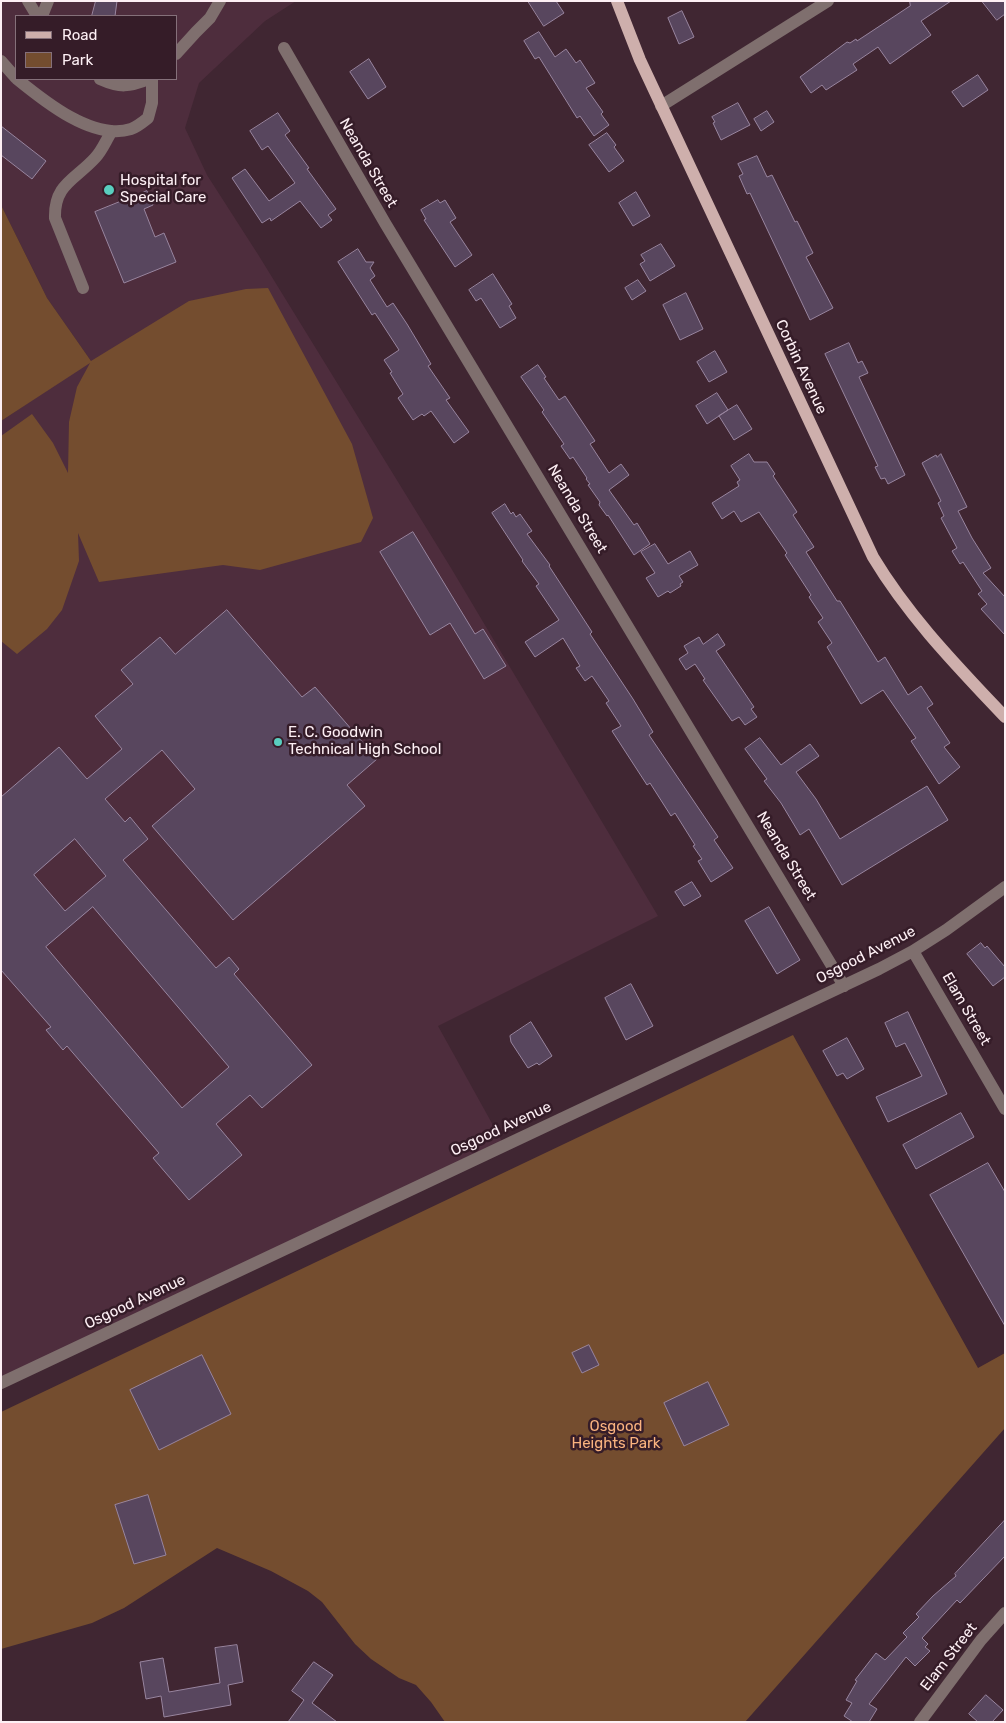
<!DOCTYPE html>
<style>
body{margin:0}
#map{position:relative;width:1006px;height:1723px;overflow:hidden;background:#402632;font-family:Rubik,sans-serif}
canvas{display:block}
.frame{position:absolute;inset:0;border:2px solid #fdeff4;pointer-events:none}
.legend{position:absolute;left:15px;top:15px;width:162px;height:65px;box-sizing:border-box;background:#351c28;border:1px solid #85707a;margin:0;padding:6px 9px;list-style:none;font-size:15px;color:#fdeff4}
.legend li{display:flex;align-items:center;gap:10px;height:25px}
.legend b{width:25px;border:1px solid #85707a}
</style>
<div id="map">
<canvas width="1006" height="1723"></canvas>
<div class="frame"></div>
<ul class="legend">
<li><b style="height:6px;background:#ceafac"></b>Road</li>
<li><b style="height:14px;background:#744d2f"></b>Park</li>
</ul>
</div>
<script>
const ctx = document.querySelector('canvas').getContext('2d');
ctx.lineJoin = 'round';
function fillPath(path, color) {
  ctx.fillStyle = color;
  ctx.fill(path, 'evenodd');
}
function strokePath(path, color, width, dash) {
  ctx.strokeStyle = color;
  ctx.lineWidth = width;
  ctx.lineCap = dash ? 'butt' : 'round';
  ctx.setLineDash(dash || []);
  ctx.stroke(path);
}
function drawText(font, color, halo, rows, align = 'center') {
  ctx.font = font + ' Rubik,sans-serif';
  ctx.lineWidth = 5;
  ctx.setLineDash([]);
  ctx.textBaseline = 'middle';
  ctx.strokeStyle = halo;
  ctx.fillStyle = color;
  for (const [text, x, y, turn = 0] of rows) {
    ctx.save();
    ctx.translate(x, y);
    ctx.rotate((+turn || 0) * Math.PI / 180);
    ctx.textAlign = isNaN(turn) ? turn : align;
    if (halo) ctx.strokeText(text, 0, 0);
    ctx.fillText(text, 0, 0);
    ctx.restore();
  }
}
const built = new Path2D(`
 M 1,1 L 296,1 L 265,21 L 199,83 L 185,128 L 207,175 L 259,256 L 451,568 L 658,916 L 438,1026 L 504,1145 L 1,1383 L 1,421 L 91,361 L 47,298 L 1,205 ZM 16,16 L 176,16 L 176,79 L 16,79 Z`);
const green = new Path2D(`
 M 1,205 L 47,298 L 91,361 L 189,301 L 246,289 L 268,288 L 352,444 L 373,518 L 361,542 L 260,570 L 223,565 L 99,582 L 78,533 L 79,561 L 62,610 L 47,629 L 17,654 L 1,641 L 1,436 L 32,414 L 53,443 L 68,473 L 69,422 L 77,387 L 90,363 L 1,421 Z
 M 793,1035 L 978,1368 L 1005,1353 L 1005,1428 L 745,1722 L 445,1722 L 431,1702 L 416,1685 L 399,1678 L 371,1659 L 355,1644 L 322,1602 L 308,1591 L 271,1571 L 217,1548 L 124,1608 L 92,1623 L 1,1649 L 1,1412 Z`);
const building = new Path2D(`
 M 96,1 L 117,1 L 115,16 L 92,16 Z
 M 528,1 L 556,1 L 564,13 L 544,26 Z
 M 910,1 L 951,1 L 921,21 L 931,35 L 890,64 L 878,47 L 853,64 L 857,70 L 826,90 L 822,85 L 811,93 L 800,77 L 847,42 L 850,43 L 856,39 L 857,41 L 910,6 Z
 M 982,1 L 1005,1 L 1005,14 L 997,20 Z
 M 682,11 L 694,37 L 679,44 L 668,18 Z
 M 539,32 L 555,57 L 566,49 L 576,63 L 580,60 L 595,83 L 586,88 L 603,112 L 601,114 L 609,125 L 594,136 L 580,116 L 577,118 L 539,57 L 535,59 L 524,41 Z
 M 369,59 L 386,87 L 368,99 L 350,72 Z
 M 978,75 L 988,90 L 963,107 L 952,92 Z
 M 738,103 L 750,125 L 721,140 L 713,123 L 715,122 L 712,117 Z
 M 767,111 L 774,122 L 761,131 L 754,119 Z
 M 278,113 L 290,131 L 285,135 L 309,168 L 307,169 L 336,209 L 328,215 L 332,220 L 321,228 L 300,201 L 271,221 L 270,218 L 262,223 L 232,178 L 245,169 L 269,201 L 295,183 L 268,146 L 262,150 L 250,131 Z
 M 1,126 L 46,161 L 32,179 L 1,155 Z
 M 607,133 L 616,145 L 614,147 L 624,161 L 609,172 L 589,145 Z
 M 757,156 L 767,177 L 772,175 L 795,222 L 797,221 L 813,253 L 806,257 L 833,308 L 810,320 L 750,193 L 747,194 L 739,176 L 743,174 L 738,164 Z
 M 147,191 L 153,205 L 144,209 L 155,237 L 164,233 L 176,262 L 124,283 L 95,212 Z
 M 636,192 L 650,216 L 633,226 L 619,203 Z
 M 438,200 L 440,203 L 445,200 L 456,218 L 450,222 L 472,255 L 455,267 L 424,220 L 426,219 L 421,210 Z
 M 661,244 L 675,266 L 650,281 L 640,264 L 645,261 L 641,255 Z
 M 358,249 L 366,262 L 374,262 L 370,268 L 375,276 L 370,280 L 387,307 L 393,303 L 407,324 L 431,364 L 428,366 L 450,398 L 446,400 L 469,432 L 454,443 L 431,411 L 424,416 L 422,414 L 413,420 L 398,398 L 403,394 L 390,373 L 392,372 L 384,360 L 399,350 L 375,313 L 372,315 L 338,262 Z
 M 493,274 L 512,304 L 509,306 L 516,318 L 500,328 L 481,298 L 476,301 L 469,290 Z
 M 638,280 L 646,291 L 632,300 L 625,288 Z
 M 686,293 L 703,329 L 680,340 L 663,305 Z
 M 849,343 L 858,363 L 862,361 L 868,373 L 859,377 L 905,475 L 888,484 L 885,478 L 881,479 L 875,467 L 878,466 L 825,354 Z
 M 715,351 L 727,372 L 709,382 L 697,362 Z
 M 538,365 L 546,377 L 544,378 L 559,400 L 565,396 L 595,441 L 590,444 L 609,473 L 621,464 L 629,475 L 609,490 L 634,525 L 637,523 L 650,544 L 634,555 L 608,515 L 607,516 L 599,505 L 600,502 L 588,485 L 590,484 L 586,479 L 587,478 L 573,457 L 570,459 L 561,446 L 564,444 L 542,412 L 544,410 L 521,377 Z
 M 717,393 L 728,410 L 707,424 L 696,406 Z
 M 737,405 L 752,429 L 734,440 L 719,416 Z
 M 749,454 L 754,462 L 767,462 L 775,474 L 773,476 L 797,512 L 793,515 L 814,547 L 806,552 L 837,601 L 840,601 L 878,662 L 885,657 L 908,695 L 921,686 L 933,704 L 927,708 L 950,743 L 944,747 L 960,767 L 939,784 L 911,741 L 916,738 L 883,690 L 861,704 L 827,647 L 832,643 L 818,622 L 823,618 L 809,597 L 811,595 L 785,555 L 787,553 L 759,512 L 741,522 L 734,511 L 722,519 L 712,503 L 739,486 L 737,482 L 740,480 L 731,466 Z
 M 941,454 L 967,507 L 958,511 L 972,538 L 991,568 L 983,573 L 1005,597 L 1005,635 L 981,609 L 987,604 L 978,594 L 982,591 L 963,562 L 960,564 L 952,551 L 957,548 L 941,518 L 944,516 L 938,503 L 941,501 L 922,463 L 936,455 L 937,457 Z
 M 505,504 L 511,514 L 513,512 L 516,517 L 520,514 L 532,531 L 527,534 L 550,565 L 549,566 L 592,632 L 590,634 L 633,699 L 653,732 L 649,735 L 718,837 L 714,840 L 733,868 L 711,882 L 698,861 L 702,859 L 693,846 L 695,845 L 675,813 L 671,816 L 650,783 L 647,785 L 612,731 L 621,726 L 606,703 L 609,701 L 592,676 L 585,681 L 576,668 L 580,666 L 563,638 L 535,657 L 525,642 L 559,620 L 536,586 L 539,584 L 522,561 L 523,560 L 492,513 Z
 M 413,532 L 475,634 L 483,629 L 506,666 L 484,679 L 450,623 L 430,635 L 380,552 Z
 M 655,544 L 668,564 L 690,551 L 698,565 L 679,576 L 683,582 L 680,584 L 681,586 L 670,593 L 668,591 L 658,597 L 646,578 L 655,573 L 641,552 Z
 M 227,610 L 302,697 L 315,687 L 377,759 L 347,785 L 365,806 L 233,920 L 152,826 L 195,789 L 162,750 L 105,799 L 125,822 L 130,817 L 148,839 L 123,860 L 216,968 L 229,957 L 239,969 L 234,974 L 312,1065 L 262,1108 L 250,1095 L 216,1124 L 242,1155 L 189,1200 L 153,1158 L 159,1153 L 67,1046 L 63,1050 L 46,1030 L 51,1027 L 1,970 L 1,797 L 59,747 L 87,779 L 122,749 L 95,716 L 133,684 L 121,670 L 160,637 L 175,654 ZM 75,839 L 106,876 L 65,911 L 34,875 ZM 93,907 L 229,1067 L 182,1108 L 46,947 Z
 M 718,634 L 725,645 L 716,651 L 754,707 L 751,709 L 757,717 L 745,725 L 739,717 L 732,721 L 703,680 L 705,679 L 695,664 L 686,670 L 679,659 L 688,653 L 684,646 L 699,637 L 703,644 Z
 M 760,738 L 781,765 L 810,744 L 819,756 L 796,772 L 816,799 L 840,839 L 927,786 L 948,820 L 842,885 L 809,829 L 800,835 L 799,833 L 781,803 L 764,781 L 767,779 L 745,749 Z
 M 692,882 L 701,896 L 684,906 L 675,892 Z
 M 769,907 L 800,960 L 777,974 L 745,921 Z
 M 981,943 L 985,948 L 987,946 L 1005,967 L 1005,977 L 993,986 L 967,954 Z
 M 631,984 L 653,1026 L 626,1040 L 605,998 Z
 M 908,1012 L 947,1094 L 888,1122 L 876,1097 L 922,1076 L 905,1043 L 896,1047 L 885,1023 Z
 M 531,1022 L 552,1056 L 539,1065 L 537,1063 L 528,1068 L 511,1042 L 510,1036 Z
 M 847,1038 L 864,1069 L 847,1079 L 843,1073 L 837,1076 L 823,1051 Z
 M 961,1113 L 974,1137 L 916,1169 L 903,1145 Z
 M 988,1163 L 1005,1192 L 1005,1326 L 930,1195 Z
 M 589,1345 L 599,1365 L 582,1373 L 572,1353 Z
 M 202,1355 L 231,1414 L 159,1450 L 130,1390 Z
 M 708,1382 L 729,1425 L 684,1446 L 664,1403 Z
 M 148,1495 L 166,1555 L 134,1564 L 115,1505 Z
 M 1005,1520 L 1005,1556 L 960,1603 L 957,1600 L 922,1638 L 928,1644 L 925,1647 L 930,1651 L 915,1666 L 906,1657 L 869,1704 L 877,1709 L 869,1722 L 853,1722 L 844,1716 L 852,1703 L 846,1700 L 857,1681 L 855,1680 L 876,1653 L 885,1660 L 907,1637 L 903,1633 L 919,1617 L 916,1614 L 933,1596 L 956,1576 L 955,1574 Z
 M 237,1645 L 243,1682 L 228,1685 L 231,1705 L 164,1717 L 161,1696 L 146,1699 L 140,1662 L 163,1658 L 169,1692 L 220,1683 L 215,1648 Z
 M 314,1662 L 333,1675 L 312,1703 L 337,1722 L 288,1722 L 304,1700 L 292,1691 Z
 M 986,1695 L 1003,1710 L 992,1722 L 978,1722 L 969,1714 Z`);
const minor = new Path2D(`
 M 28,1 L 37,16
 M 42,16 L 48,1
 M 284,48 L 385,223 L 844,986
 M 176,54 L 196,32 L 210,18 L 220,1
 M 1,61 L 16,78
 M 17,79 C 44,101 93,141 131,129 C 137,127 143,122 148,118 L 152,103 L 152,79
 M 100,79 C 120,88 129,87 149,79
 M 661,106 L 828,1
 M 83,288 L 55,218 C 54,184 75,180 95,158 C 102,151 106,140 112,131
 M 913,951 L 1005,1109
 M 1,1383 L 879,969 L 913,951 L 946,930 L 1005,887
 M 920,1722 L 981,1640 L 1005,1613`);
const major = new Path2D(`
 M 617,1 L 640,60 L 873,557 C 909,617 957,666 1005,717`);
const markers = [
 [109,190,6,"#59cebf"],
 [278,742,5,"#59cebf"]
];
const streetNames = [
 ["Neanda Street",368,163,60],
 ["Corbin Avenue",801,367,65],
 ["Neanda Street",577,509,59],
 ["Neanda Street",786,856,59],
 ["Osgood Avenue",866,955,-27],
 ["Elam Street",966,1009,60],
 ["Osgood Avenue",501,1129,-25],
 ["Osgood Avenue",135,1302,-25],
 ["Elam Street",949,1657,-52]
];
const poiNames = [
 ["Hospital for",120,181],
 ["Special Care",120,198],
 ["E. C. Goodwin",288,733],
 ["Technical High School",288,750]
];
const parkNames = [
 ["Osgood",616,1427],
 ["Heights Park",616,1444]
];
fillPath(built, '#4e2d3d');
fillPath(green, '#744d2f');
fillPath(building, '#58465e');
strokePath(building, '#98859f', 1);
strokePath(minor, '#7f6f6e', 12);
strokePath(major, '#ceafac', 12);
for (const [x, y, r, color] of markers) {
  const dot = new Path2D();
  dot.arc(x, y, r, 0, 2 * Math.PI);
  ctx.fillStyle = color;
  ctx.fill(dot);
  strokePath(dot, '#351c28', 2);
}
drawText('15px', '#fdeff4', '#351c28', streetNames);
drawText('15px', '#fdeff4', '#351c28', poiNames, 'left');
drawText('15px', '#fab37f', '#351c28', parkNames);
</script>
